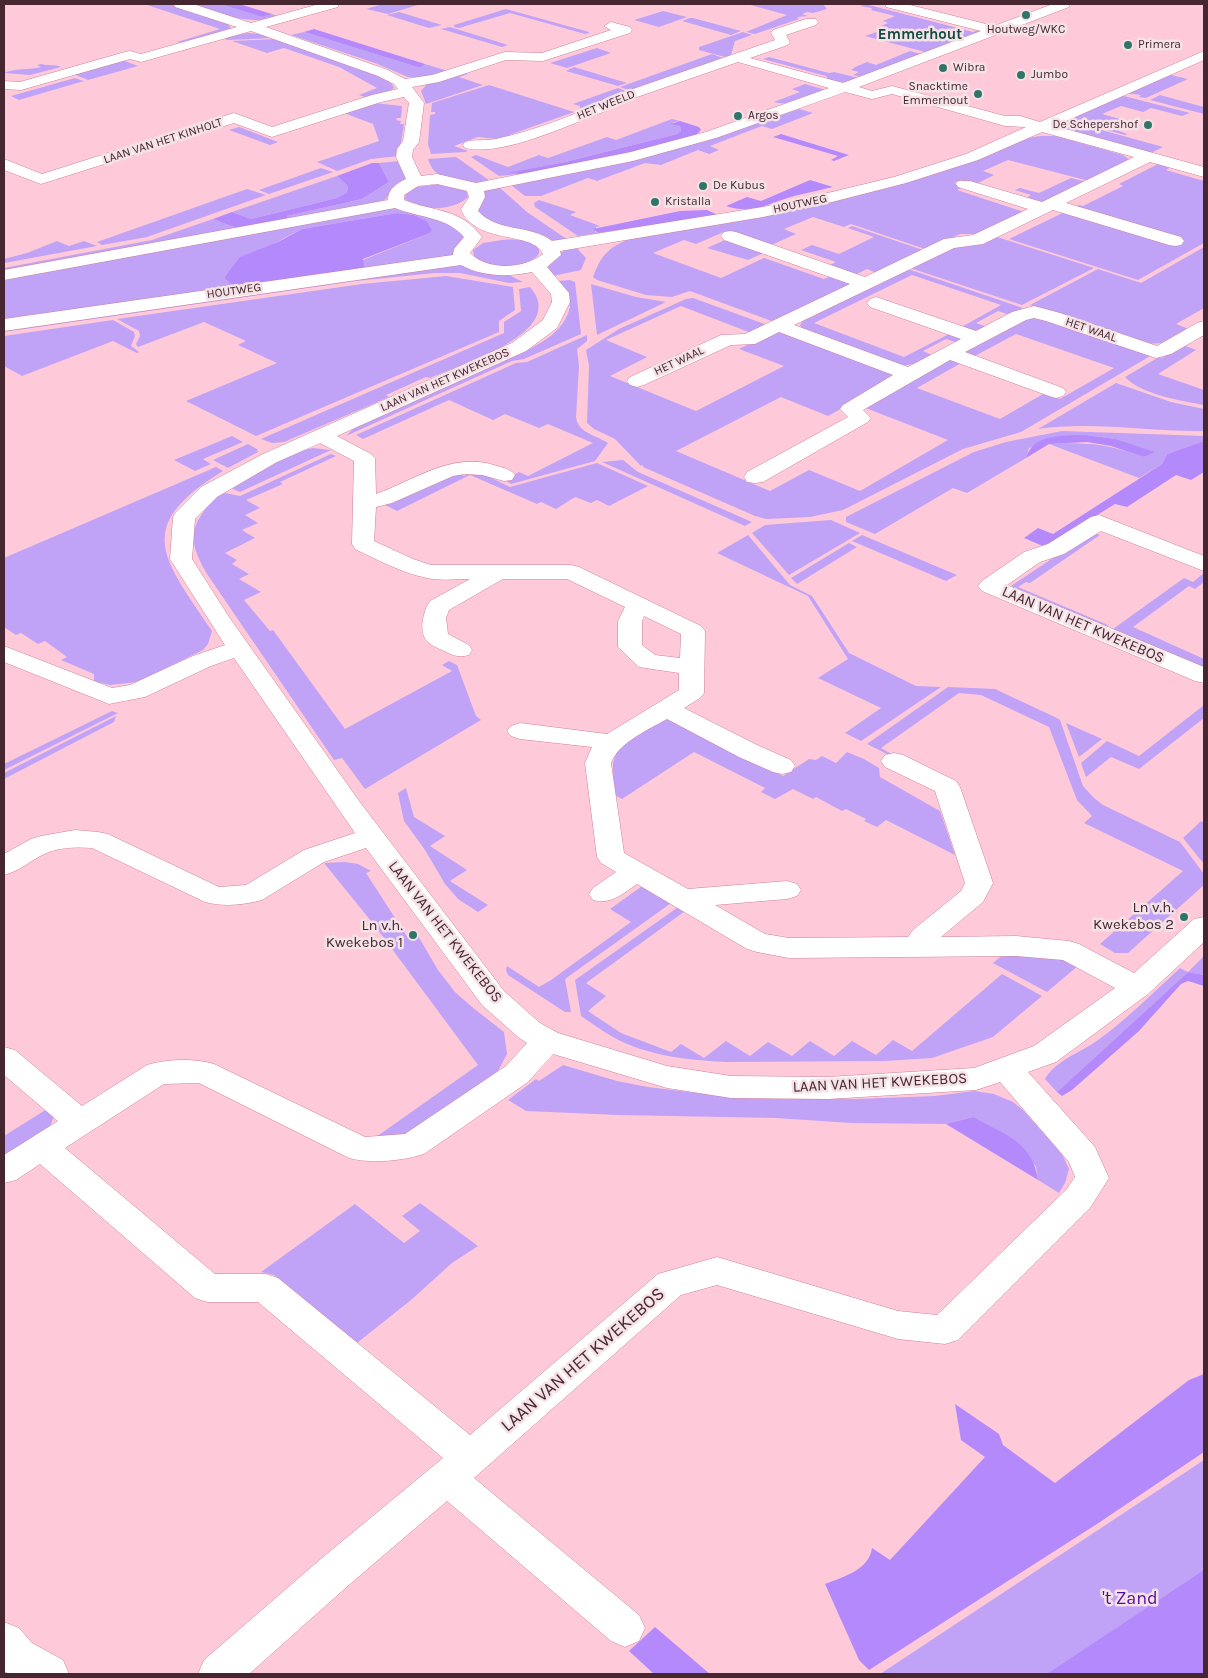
<!DOCTYPE html>
<style>
body{margin:0}
#map{position:relative;width:1208px;height:1678px;overflow:hidden;background:#fecad9;font-family:Karla,sans-serif}
canvas{display:block}
.frame{position:absolute;inset:0;border:5px solid #462631;pointer-events:none}
</style>
<div id="map">
<canvas width="1208" height="1678"></canvas>
<div class="frame"></div>
</div>
<script>
const ctx = document.querySelector('canvas').getContext('2d');
ctx.lineJoin = 'round';
function fillPath(path, color) {
  ctx.fillStyle = color;
  ctx.fill(path, 'evenodd');
}
function strokePath(path, color, width, dash) {
  ctx.strokeStyle = color;
  ctx.lineWidth = width;
  ctx.lineCap = dash ? 'butt' : 'round';
  ctx.setLineDash(dash || []);
  ctx.stroke(path);
}
function drawText(font, color, halo, rows, align = 'center') {
  ctx.font = font + ' Karla,sans-serif';
  ctx.lineWidth = 5;
  ctx.setLineDash([]);
  ctx.textBaseline = 'middle';
  ctx.strokeStyle = halo;
  ctx.fillStyle = color;
  for (const [text, x, y, turn = 0] of rows) {
    ctx.save();
    ctx.translate(x, y);
    ctx.rotate((+turn || 0) * Math.PI / 180);
    ctx.textAlign = isNaN(turn) ? turn : align;
    if (halo) ctx.strokeText(text, 0, 0);
    ctx.fillText(text, 0, 0);
    ctx.restore();
  }
}
const green = new Path2D(`
 M 144,4 L 170,4 L 227,23 L 231,28 L 184,44 L 177,42 L 220,29 Z
 M 194,4 L 220,4 L 262,17 L 272,14 L 280,17 C 244,25 227,15 194,4 Z
 M 383,4 L 421,4 L 388,14 L 366,9 Z
 M 747,4 L 823,4 L 827,9 L 813,13 L 807,12 L 802,14 L 808,16 L 797,17 L 799,19 L 755,34 L 746,32 L 787,15 Z
 M 865,4 L 973,32 L 980,29 L 984,31 L 929,53 L 865,36 L 888,28 L 881,26 L 888,23 L 883,21 L 895,16 L 871,10 L 872,8 L 860,6 Z
 M 506,9 L 589,32 L 589,33 L 585,34 L 510,13 L 459,28 L 454,27 L 454,25 Z
 M 663,11 L 687,17 L 659,27 L 634,20 Z
 M 399,12 L 442,25 L 429,28 L 387,15 Z
 M 690,18 L 693,18 L 741,31 L 731,35 L 682,21 Z
 M 450,27 L 508,45 L 502,47 L 441,29 L 432,31 Z
 M 304,32 L 414,66 L 425,64 L 448,71 L 426,77 L 408,77 L 375,63 L 291,35 Z
 M 743,32 L 752,35 L 735,41 L 731,55 L 725,57 L 699,50 L 699,47 Z
 M 248,33 L 260,34 L 274,38 L 228,40 L 221,38 Z
 M 277,39 C 297,46 388,72 394,87 L 392,90 L 368,98 L 359,95 L 377,88 L 339,67 L 284,48 L 267,53 L 232,41 Z
 M 597,48 L 611,53 L 567,68 L 550,63 Z
 M 910,51 L 925,55 L 865,78 L 853,75 L 859,72 L 851,70 L 854,68 L 853,68 L 867,62 L 876,65 Z
 M 712,54 L 723,58 L 631,91 L 620,87 Z
 M 769,57 L 829,73 L 834,72 L 859,78 C 848,83 840,83 828,79 L 826,76 L 763,59 Z
 M 122,60 L 138,66 L 88,80 L 73,74 Z
 M 41,64 C 48,66 54,64 61,67 L 30,75 L 4,73 C 14,68 29,70 41,67 L 37,65 Z
 M 574,67 L 627,83 L 618,86 L 566,71 Z
 M 465,73 L 468,74 L 459,77 L 483,85 L 426,104 L 421,91 L 427,84 Z
 M 1167,74 L 1188,79 L 1146,98 L 1139,97 L 1141,95 L 1124,93 Z
 M 75,78 L 84,81 L 19,100 L 11,96 Z
 M 805,84 L 826,90 C 811,95 790,107 774,102 L 800,92 L 792,89 Z
 M 489,85 L 574,112 L 509,135 L 511,136 L 496,139 L 478,137 L 454,146 L 468,151 L 465,152 L 431,154 L 428,144 L 430,115 L 435,114 L 435,112 L 431,112 L 432,103 Z
 M 618,88 L 628,92 L 590,106 L 592,107 L 583,111 L 580,109 L 580,106 L 573,104 Z
 M 1120,95 L 1190,113 L 1182,116 L 1151,108 L 1143,112 L 1121,106 L 1102,114 L 1127,121 L 1116,127 L 1119,131 L 1127,134 L 1125,135 L 1067,119 Z
 M 1160,95 L 1204,107 L 1204,114 L 1150,100 Z
 M 374,103 L 402,106 L 401,118 L 397,118 L 396,120 L 401,121 L 400,124 L 404,124 L 399,156 L 371,159 L 337,171 L 317,162 L 379,141 L 373,124 L 344,113 Z
 M 799,109 L 813,113 L 772,129 L 762,126 L 710,146 L 719,150 L 709,154 L 698,150 L 661,165 L 645,163 L 597,181 L 588,178 L 541,196 L 525,196 L 511,185 L 715,137 Z
 M 672,119 L 680,121 L 672,123 L 680,126 L 681,131 L 677,134 L 565,162 L 509,173 L 520,174 L 499,176 L 471,157 L 476,155 L 508,167 L 539,155 L 548,158 L 607,137 L 616,140 Z
 M 1062,121 L 1069,121 L 1163,147 L 1151,153 L 1066,130 L 1058,124 Z
 M 239,127 L 278,142 L 270,145 L 229,130 Z
 M 1056,136 L 1123,155 L 1130,160 L 1089,181 L 1008,160 L 983,171 L 994,175 L 976,184 L 961,180 L 954,183 L 964,187 L 957,190 L 1024,212 L 980,234 L 960,234 L 928,250 L 851,224 L 844,227 L 813,217 L 784,229 L 796,234 L 769,246 L 726,231 L 696,244 L 684,240 L 653,253 L 721,278 L 764,258 L 824,279 L 833,275 L 858,284 L 777,323 L 690,291 L 672,297 L 646,295 L 597,280 L 593,277 C 602,254 607,249 629,239 L 779,213 L 1027,138 L 1041,136 Z
 M 456,157 L 459,159 L 493,183 C 479,184 448,181 437,173 C 432,170 430,164 428,159 Z
 M 399,161 L 406,179 L 391,190 L 386,199 L 378,203 L 289,220 L 287,216 L 362,199 L 389,182 L 379,163 Z
 M 1158,164 L 1171,167 L 1166,170 L 1204,181 L 1204,243 L 1138,280 L 1009,239 L 1079,205 L 1083,206 L 1123,186 L 1119,184 Z
 M 321,168 L 333,172 L 269,194 L 259,190 Z
 M 337,176 L 347,185 L 348,190 L 346,193 L 337,198 L 251,219 L 232,212 Z
 M 1071,178 L 1087,182 L 1041,204 L 1025,199 L 1031,195 L 1015,190 L 1020,188 L 1039,193 Z
 M 440,184 L 466,190 L 468,197 C 455,211 419,212 405,199 L 406,194 L 416,187 Z
 M 499,187 L 527,212 L 568,240 C 535,244 505,230 478,214 L 475,207 L 484,198 L 484,190 Z
 M 247,189 L 266,195 L 147,237 L 102,245 L 97,242 Z
 M 539,200 L 576,212 L 570,215 L 600,226 L 596,227 L 595,232 L 598,233 L 578,236 L 535,207 L 534,203 Z
 M 394,207 L 444,218 L 466,237 L 454,256 L 365,271 L 363,260 L 430,233 L 432,230 L 427,221 L 414,215 L 397,213 L 302,229 L 284,238 L 227,274 L 224,278 L 237,289 L 4,322 L 4,277 Z
 M 213,219 L 239,229 L 4,273 L 4,268 L 152,240 Z
 M 852,226 L 926,251 L 879,274 L 867,269 L 855,275 L 828,266 L 836,262 L 801,250 L 812,245 L 839,254 L 874,237 L 848,228 Z
 M 994,236 L 1094,268 L 1022,305 L 910,268 L 956,246 L 976,245 Z
 M 502,240 C 515,239 529,239 539,249 L 539,254 C 526,270 488,270 474,256 L 473,250 L 483,243 Z
 M 725,240 L 766,252 L 748,260 L 707,248 Z
 M 57,241 L 69,246 L 84,241 L 97,246 L 4,263 L 4,259 L 27,253 Z
 M 575,246 L 586,258 L 581,270 L 553,276 L 547,269 C 552,257 563,250 575,246 Z
 M 1204,247 L 1204,308 L 1176,324 L 1189,329 L 1162,343 L 1146,344 L 1030,305 L 1098,269 L 1141,283 Z
 M 459,265 L 509,275 L 523,282 L 509,283 L 460,273 L 435,273 L 356,281 L 4,332 L 4,327 Z
 M 908,269 L 1023,308 L 1010,315 L 998,311 L 976,323 L 987,327 L 974,334 L 958,329 L 1001,305 L 912,275 L 814,323 L 904,357 L 951,333 L 967,338 L 958,343 L 946,339 L 923,351 L 934,356 C 921,362 912,366 898,365 L 802,329 L 800,325 L 803,321 Z
 M 446,276 L 513,287 L 515,310 L 499,321 L 499,332 L 256,436 L 186,401 L 277,363 L 238,345 L 246,341 L 204,322 L 138,347 L 136,344 L 140,336 L 139,331 L 117,319 L 362,284 Z
 M 570,280 L 575,282 L 581,334 L 524,359 L 512,361 L 346,436 L 354,428 L 526,351 C 545,341 566,329 570,306 L 558,281 Z
 M 591,284 L 636,297 L 666,302 L 597,335 Z
 M 530,287 C 570,332 460,365 430,378 L 426,377 L 386,395 L 389,397 L 284,442 L 272,443 L 261,439 L 504,333 L 504,322 L 521,311 L 519,289 Z
 M 693,298 L 770,326 L 754,334 L 681,306 L 606,340 L 647,357 L 610,376 L 696,411 L 784,366 L 739,349 L 778,330 L 901,376 L 828,416 L 781,397 L 676,451 L 770,491 L 809,470 L 860,491 L 948,440 L 863,407 L 951,358 L 963,362 L 917,388 L 1000,419 L 1043,394 L 1060,399 L 1114,368 L 1016,334 L 971,358 L 959,354 L 1027,318 L 1040,318 L 1152,355 L 1021,432 L 963,449 L 843,510 L 810,517 L 766,519 L 755,516 L 643,467 L 643,465 L 641,466 L 615,439 L 594,429 L 587,423 L 589,366 L 586,350 L 619,329 L 686,299 Z
 M 113,320 L 134,332 L 135,336 L 131,346 L 139,352 L 137,353 L 113,341 L 22,376 L 4,366 L 4,336 Z
 M 587,335 L 587,341 L 577,349 L 579,366 L 576,417 C 578,433 596,435 608,443 L 595,461 L 511,484 L 504,480 L 519,472 L 528,476 L 593,443 L 548,424 L 539,428 L 505,414 L 493,420 L 449,400 L 363,439 L 356,435 L 516,363 L 527,362 Z
 M 1183,345 L 1196,350 L 1158,374 L 1204,390 L 1204,405 C 1182,401 1140,394 1125,377 L 1159,357 L 1162,358 Z
 M 1116,383 L 1171,402 L 1204,409 L 1204,431 C 1149,432 1093,421 1038,429 Z
 M 1062,431 L 1204,436 L 1204,441 L 1167,454 L 1162,464 L 1139,478 L 1049,444 C 1087,442 1107,444 1144,457 L 1154,452 L 1116,439 L 1086,435 L 1029,448 L 1026,458 L 967,493 L 953,488 L 875,534 L 846,522 L 846,517 L 974,452 L 1006,442 Z
 M 232,436 L 243,442 L 203,459 L 211,464 L 195,471 L 174,460 Z
 M 248,444 L 257,449 L 258,452 L 228,468 L 213,460 Z
 M 313,448 L 331,450 L 240,492 L 228,487 L 250,474 L 304,450 Z
 M 331,454 L 336,456 L 280,482 L 283,484 L 246,500 L 260,508 L 245,515 L 258,523 L 242,530 L 255,538 L 225,553 L 237,560 L 232,564 L 249,574 L 239,579 L 261,592 L 244,600 L 270,631 L 273,630 L 345,729 L 452,671 L 442,665 L 449,661 L 457,665 L 476,716 L 481,720 L 365,789 L 342,758 L 334,760 L 207,574 C 184,535 192,523 220,492 L 240,496 Z
 M 623,460 L 638,472 L 752,522 L 745,526 L 602,462 Z
 M 597,463 L 648,486 L 609,506 L 597,500 L 591,503 L 575,497 L 556,509 L 541,502 L 537,504 L 470,475 L 397,511 L 385,505 L 454,471 L 464,476 L 471,473 L 476,475 L 481,473 L 510,487 Z
 M 216,467 L 223,471 C 131,527 164,559 212,631 L 208,644 L 203,650 L 137,682 L 110,685 L 94,681 L 94,674 L 61,660 L 67,657 L 45,641 L 38,644 L 21,633 L 16,635 L 4,627 L 4,558 Z
 M 831,520 L 860,533 L 789,575 L 752,533 L 765,525 Z
 M 1092,532 L 1100,535 L 1030,583 L 1026,582 L 1018,587 L 1108,625 L 1107,627 L 1011,586 Z
 M 748,535 L 790,585 L 812,596 L 849,653 L 916,686 L 941,687 L 861,741 L 845,733 L 881,708 L 818,678 L 848,659 L 808,596 L 717,553 Z
 M 862,535 L 957,575 L 946,581 L 852,541 Z
 M 849,543 L 857,547 L 797,584 L 791,578 Z
 M 1204,573 L 1204,582 L 1195,589 L 1189,586 L 1133,627 L 1204,659 L 1204,668 L 1113,629 L 1184,578 L 1193,582 Z
 M 948,687 L 995,689 L 1057,718 L 1060,720 L 1083,786 L 1094,798 L 1103,805 L 1180,842 L 1204,874 L 1204,885 L 1128,953 L 1115,953 L 1100,944 L 1183,871 L 1084,823 L 1092,816 L 1077,800 L 1049,727 L 981,695 L 959,693 L 881,748 L 893,755 L 891,756 L 867,744 Z
 M 1204,705 L 1204,718 L 1139,769 L 1111,757 L 1086,777 L 1081,763 L 1107,741 L 1139,756 Z
 M 112,711 L 118,713 L 4,770 L 4,764 Z
 M 116,716 L 114,722 L 4,779 L 4,773 Z
 M 668,716 L 783,776 L 809,759 L 816,760 L 822,756 L 836,763 L 847,752 L 864,759 L 879,768 L 880,777 L 940,811 L 955,855 L 886,820 L 877,827 L 864,821 L 866,819 L 846,809 L 842,811 L 816,797 L 813,799 L 793,789 L 775,799 L 761,792 L 765,788 L 694,752 L 622,799 L 613,794 L 613,763 L 618,748 Z
 M 1066,723 L 1102,739 L 1079,757 Z
 M 406,788 L 414,817 L 445,836 L 430,846 L 467,870 L 450,881 L 488,905 L 478,912 L 458,899 L 445,884 L 425,850 L 404,821 L 398,793 Z
 M 1201,821 L 1204,823 L 1204,864 L 1183,838 Z
 M 345,862 L 358,864 L 371,871 L 366,873 L 408,938 L 417,934 L 438,970 L 455,992 L 472,1007 L 504,1032 L 507,1054 L 498,1071 L 405,1134 L 376,1137 L 478,1065 L 375,926 L 324,863 Z
 M 645,884 L 674,901 L 565,979 L 571,1012 L 565,1012 L 508,975 L 506,970 L 507,966 L 539,987 L 551,980 L 631,922 L 610,909 Z
 M 681,905 L 688,909 L 586,983 L 606,996 L 588,1011 L 621,1033 L 671,1052 L 681,1044 L 704,1058 L 726,1041 L 750,1056 L 768,1042 L 792,1056 L 810,1041 L 834,1056 L 852,1041 L 876,1055 L 893,1040 L 912,1051 L 1002,974 L 1042,996 L 993,1037 L 932,1058 L 885,1061 L 726,1062 C 688,1060 647,1056 613,1037 C 602,1031 592,1023 581,1016 L 575,980 Z
 M 1005,953 L 1045,954 L 1079,965 L 1047,992 L 993,963 Z
 M 1204,956 L 1204,975 L 1188,972 L 1057,1092 L 1045,1079 C 1056,1060 1080,1053 1098,1040 C 1127,1019 1153,993 1180,968 L 1188,972 Z
 M 563,1065 L 617,1081 L 648,1087 L 713,1095 L 856,1099 L 935,1096 L 974,1091 L 994,1094 L 1013,1102 L 1023,1110 L 1062,1154 L 1069,1169 L 1065,1183 L 1059,1193 L 1038,1180 L 1036,1166 L 973,1117 L 946,1124 L 851,1123 L 776,1118 L 618,1115 L 526,1111 L 508,1100 L 536,1079 L 539,1081 Z
 M 50,1107 L 54,1116 L 50,1127 L 4,1157 L 4,1136 Z
 M 420,1203 L 478,1246 L 452,1263 L 411,1300 L 357,1343 L 274,1275 L 261,1272 L 355,1204 L 404,1243 L 420,1231 L 402,1216 Z
 M 1204,1460 L 1204,1674 L 880,1674 Z`);
const forest = new Path2D(`
 M 220,4 L 239,4 L 272,14 L 262,17 Z
 M 314,29 L 425,64 L 420,67 L 414,66 L 304,32 Z
 M 680,121 L 699,127 L 701,130 L 696,135 L 592,162 L 520,174 L 507,173 L 565,162 L 677,134 L 681,131 L 680,126 L 671,124 Z
 M 781,134 L 849,155 L 834,161 L 831,160 L 838,156 L 773,137 Z
 M 372,163 L 379,163 L 389,182 L 362,199 L 287,216 L 289,220 L 239,229 L 213,219 L 232,212 L 251,219 L 337,198 L 346,193 L 348,190 L 347,185 L 337,176 Z
 M 810,180 L 833,187 C 820,190 807,193 794,196 C 769,203 753,215 726,206 L 747,197 L 761,201 Z
 M 707,210 L 718,215 L 598,233 L 593,229 L 680,211 Z
 M 397,213 L 414,215 L 427,221 L 432,230 L 430,233 L 363,259 L 365,271 L 237,289 L 224,278 L 240,257 L 278,242 L 302,229 Z
 M 1086,435 L 1116,439 L 1155,452 L 1144,457 L 1111,446 L 1087,442 L 1049,444 L 1026,458 C 1033,433 1064,436 1086,435 Z
 M 1204,441 L 1204,472 L 1191,480 L 1176,475 L 1127,507 L 1115,504 L 1045,547 L 1024,538 L 1038,528 L 1053,534 L 1162,464 L 1167,454 Z
 M 1188,972 L 1204,975 L 1204,986 L 1188,981 L 1181,984 L 1139,1031 L 1072,1090 L 1062,1096 L 1057,1092 Z
 M 973,1117 C 1005,1135 1032,1141 1038,1180 L 946,1124 Z
 M 1204,1374 L 1204,1452 L 1100,1522 L 869,1670 L 859,1660 L 825,1584 C 843,1577 869,1570 872,1548 L 890,1560 L 985,1457 L 961,1440 L 955,1404 L 999,1434 L 1003,1445 L 1055,1483 L 1189,1380 Z
 M 1204,1570 L 1204,1674 L 1047,1674 Z
 M 655,1627 L 710,1674 L 654,1674 L 629,1651 Z`);
const minor = new Path2D(`
 M 174,4 L 193,4 L 251,23 L 319,4 L 339,4 L 338,7 L 266,27 L 388,70 L 405,79 L 432,75 L 505,52 L 542,53 L 611,30 L 604,26 L 611,22 L 630,27 L 632,30 L 630,33 L 543,61 L 506,60 L 439,82 L 412,87 L 424,103 L 419,142 L 413,150 L 412,157 L 421,176 L 437,174 L 476,183 L 631,152 L 706,132 L 829,88 L 738,62 L 614,105 L 603,112 C 568,125 502,157 465,148 L 463,145 L 465,142 C 475,139 486,141 496,139 C 527,132 577,116 604,99 L 775,40 L 771,33 L 773,30 L 806,19 L 816,19 L 818,22 L 816,25 L 786,35 L 790,42 L 788,45 L 750,58 L 843,83 L 981,31 L 886,7 L 885,4 L 906,4 L 994,26 L 1053,4 L 1070,4 L 1069,7 L 859,87 L 872,91 L 892,86 L 1005,116 L 1020,116 L 1040,122 L 1204,51 L 1204,60 L 1055,126 L 1204,167 L 1204,177 L 1150,162 L 1066,203 L 1181,237 L 1184,241 L 1181,245 L 1175,246 L 1169,245 L 1053,210 L 983,244 L 954,248 L 794,325 L 908,367 L 961,339 L 870,307 L 867,303 L 870,299 L 876,297 L 882,299 L 976,331 L 1012,312 L 1034,306 L 1060,313 L 1157,346 L 1197,323 L 1204,321 L 1204,335 L 1171,354 L 1156,358 L 1046,321 L 1034,318 L 1026,320 L 965,352 L 1063,388 L 1066,392 L 1063,396 L 1056,398 L 1049,396 L 950,360 L 863,410 L 871,418 L 868,422 L 763,482 L 755,483 L 747,482 L 744,477 L 747,472 L 848,417 L 840,409 L 843,405 L 893,375 L 779,332 L 755,344 L 731,345 L 644,385 L 637,387 L 630,385 L 627,381 L 630,377 L 721,335 L 745,334 L 850,284 L 724,240 L 721,236 L 724,232 L 730,231 L 736,232 L 865,277 L 944,239 L 973,235 L 1028,209 L 958,187 L 956,184 L 958,181 L 970,181 L 1042,202 L 1134,157 L 1042,132 L 978,160 L 906,183 L 832,202 L 763,217 L 560,251 L 561,255 L 547,267 L 569,293 L 570,302 L 557,328 L 526,351 L 337,436 L 371,454 L 375,458 L 376,494 C 415,480 451,452 494,465 C 502,468 510,468 515,475 L 512,480 L 504,481 L 482,475 L 465,474 L 453,476 L 392,503 L 376,507 L 374,541 L 413,559 L 431,565 L 571,565 L 579,567 L 701,626 L 705,631 L 704,693 L 700,698 L 684,708 L 757,745 L 791,760 L 795,766 L 791,772 L 782,774 L 773,772 L 739,757 L 667,719 C 648,730 619,742 611,763 L 624,853 L 688,889 L 787,881 L 797,884 L 801,890 L 797,896 L 787,899 L 715,905 L 765,934 L 789,938 L 908,937 L 913,930 L 961,891 L 965,883 L 935,791 L 885,767 L 881,761 L 885,755 L 894,753 L 903,755 L 956,781 L 960,787 L 993,883 L 983,902 L 941,937 L 1016,936 L 1069,941 L 1079,944 L 1134,973 L 1194,919 L 1204,917 L 1204,942 L 1148,994 L 1056,1062 L 1028,1072 L 1095,1147 L 1109,1178 L 1090,1208 L 958,1340 L 945,1344 L 898,1339 L 717,1285 L 681,1295 L 474,1478 L 639,1615 L 645,1628 L 639,1641 L 625,1647 L 611,1641 L 447,1501 L 350,1584 L 249,1674 L 198,1674 L 204,1660 L 322,1558 L 443,1458 L 258,1302 L 207,1302 L 195,1298 L 40,1164 L 16,1180 L 4,1183 L 4,1155 L 58,1121 L 4,1075 L 4,1047 L 15,1050 L 82,1106 L 147,1065 C 167,1059 194,1058 214,1064 L 365,1137 L 405,1134 L 506,1066 L 527,1043 L 518,1037 L 482,1005 L 366,848 L 324,862 L 262,900 C 244,905 223,907 205,902 L 92,848 C 78,847 63,847 49,852 C 33,858 21,871 4,875 L 4,854 L 31,839 L 41,836 L 75,830 L 98,832 L 108,834 L 219,887 L 246,885 L 304,850 L 355,833 L 234,658 L 211,666 L 145,697 L 109,704 L 4,662 L 4,646 L 112,688 L 130,685 L 193,656 L 225,645 L 170,559 L 173,517 L 176,512 L 201,487 L 263,454 L 512,343 L 543,320 L 552,302 L 551,294 L 532,272 C 508,277 483,277 461,265 L 4,331 L 4,319 L 453,255 L 454,249 L 464,237 C 446,216 419,218 395,208 L 4,280 L 4,270 L 388,200 C 388,189 397,183 406,179 L 396,157 L 397,149 L 403,141 L 409,103 L 404,97 L 381,102 L 272,137 L 234,123 L 41,184 L 4,170 L 4,159 L 42,174 L 234,113 L 272,127 L 372,95 L 398,89 L 394,84 L 378,76 L 251,31 L 141,62 L 130,59 L 21,90 L 4,89 L 4,81 L 20,82 L 125,52 L 130,51 L 141,54 L 237,27 L 175,7 ZM 845,92 L 872,99 L 892,94 L 1005,126 L 1026,127 L 966,154 L 894,177 L 832,192 L 763,207 L 552,241 C 530,224 498,233 478,211 L 485,197 L 484,191 L 633,161 L 716,138 ZM 437,184 L 467,191 L 469,197 L 461,209 C 474,245 535,231 543,254 C 525,269 487,271 470,253 L 482,237 C 461,208 434,212 404,200 L 404,195 L 418,186 ZM 320,443 L 354,461 L 352,544 L 355,549 C 378,560 402,573 427,578 C 440,581 456,579 470,579 L 430,601 C 423,611 418,633 428,642 C 432,646 438,648 442,650 C 452,655 458,658 469,655 L 472,650 L 469,645 L 448,634 L 446,618 L 449,610 L 503,579 L 567,579 L 625,607 L 618,621 L 618,647 L 639,667 L 679,673 L 679,690 L 607,734 L 520,723 L 511,726 L 507,731 L 511,736 L 520,739 L 592,747 L 585,763 L 597,857 L 601,863 L 616,872 L 593,888 L 589,894 L 593,900 C 611,905 622,894 637,884 L 747,949 L 757,952 L 789,958 L 1016,956 L 1063,960 L 1115,988 L 1034,1046 L 974,1068 L 828,1077 L 731,1076 L 667,1066 L 558,1033 L 540,1023 L 504,991 L 359,801 L 229,617 L 192,559 L 195,519 L 217,497 L 277,462 ZM 644,616 L 681,634 L 680,658 L 655,655 L 642,645 L 642,621 ZM 553,1054 L 667,1088 L 731,1098 L 828,1099 L 976,1090 L 1000,1082 L 1069,1162 L 1075,1177 L 1066,1190 L 937,1315 L 898,1311 L 717,1257 L 658,1274 L 470,1435 L 278,1278 L 266,1274 L 215,1274 L 65,1148 L 164,1084 L 199,1083 L 349,1158 C 371,1164 402,1161 424,1154 L 528,1082 Z
 M 1099,515 L 1204,556 L 1204,571 L 1101,531 L 1064,554 L 1040,562 L 1007,585 L 1204,667 L 1204,683 L 1195,681 L 982,591 L 978,586 L 982,581 L 1024,552 L 1048,544 L 1091,517 Z
 M 4,1622 L 19,1628 L 32,1643 L 63,1660 L 69,1674 L 9,1674 L 4,1671 Z`);
const markers = [
 [1026,15,5,"#307568"],
 [1128,45,5,"#307568"],
 [943,68,5,"#307568"],
 [1021,75,5,"#307568"],
 [978,94,5,"#307568"],
 [738,116,5,"#307568"],
 [1148,125,5,"#307568"],
 [703,186,5,"#307568"],
 [655,202,5,"#307568"],
 [1184,917,5,"#307568"],
 [413,935,5,"#307568"]
];
const farPoinames = [
 ["Houtweg/WKC",1026,30,"center"],
 ["Primera",1138,45],
 ["Wibra",953,68],
 ["Jumbo",1031,75],
 ["Snacktime",968,87,"right"],
 ["Emmerhout",968,101,"right"],
 ["Argos",748,116],
 ["De Schepershof",1138,125,"right"],
 ["De Kubus",713,186],
 ["Kristalla",665,202]
];
const farStreetnames = [
 ["HET WEELD",606,105,-22],
 ["LAAN VAN HET KINHOLT",163,141,-18],
 ["HOUTWEG",800,204,-12],
 ["HOUTWEG",234,291,-8],
 ["HET WAAL",1091,330,19],
 ["HET WAAL",679,361,-25],
 ["LAAN VAN HET KWEKEBOS",445,380,-24]
];
const farQuarternames = [
 ["Emmerhout",920,35]
];
const streetNames = [
 ["LAAN VAN HET KWEKEBOS",1083,625,23],
 ["LAAN VAN HET KWEKEBOS",445,932,52],
 ["LAAN VAN HET KWEKEBOS",880,1083,-3]
];
const poiNames = [
 ["Ln v.h.",1174,908],
 ["Kwekebos 2",1174,925],
 ["Ln v.h.",403,926],
 ["Kwekebos 1",403,943]
];
const nearStreetnames = [
 ["LAAN VAN HET KWEKEBOS",583,1360,-41]
];
const nearParknames = [
 ["'t Zand",1130,1599]
];
fillPath(green, '#c0a3f7');
fillPath(forest, '#b489fc');
strokePath(minor, '#cf8099', 1);
fillPath(minor, '#fff');
for (const [x, y, r, color] of markers) {
  const dot = new Path2D();
  dot.arc(x, y, r, 0, 2 * Math.PI);
  ctx.fillStyle = color;
  ctx.fill(dot);
  strokePath(dot, '#f4e2e7', 2);
}
drawText('12px', '#462631', '#f4e2e7', farPoinames, 'left');
drawText('12px', '#462631', '#f4e2e7', farStreetnames);
drawText('bold 15px', '#114b41', '#f4e2e7', farQuarternames);
drawText('15px', '#462631', '#f4e2e7', streetNames);
drawText('15px', '#462631', '#f4e2e7', poiNames, 'right');
drawText('18px', '#462631', '#f4e2e7', nearStreetnames);
drawText('18px', '#560b99', '#f4e2e7', nearParknames);
</script>
